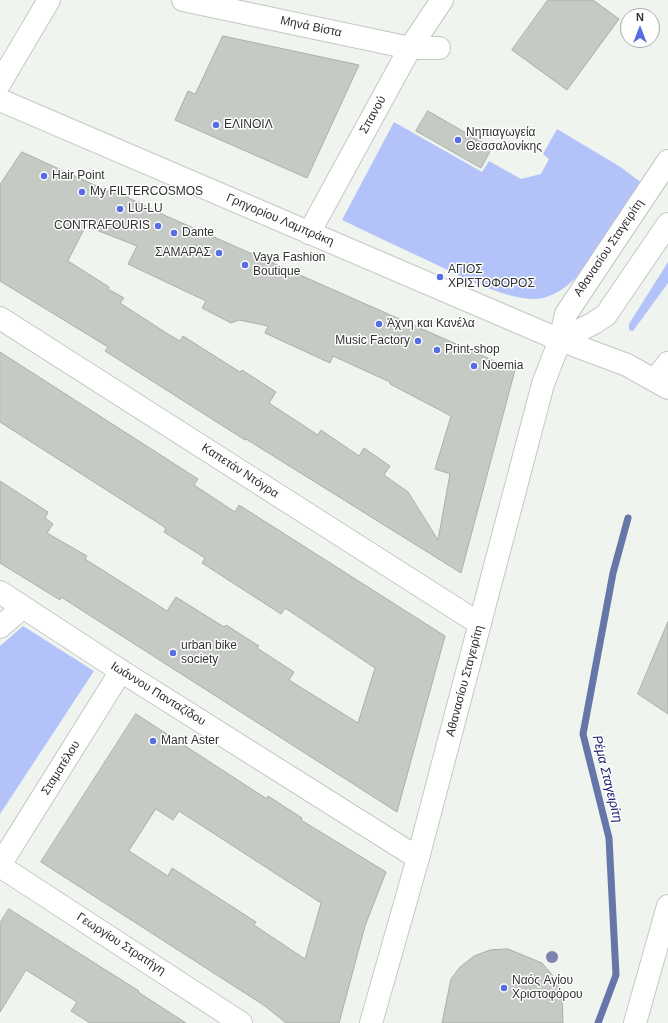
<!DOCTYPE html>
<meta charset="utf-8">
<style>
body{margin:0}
#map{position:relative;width:668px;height:1023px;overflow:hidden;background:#eff4ee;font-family:Helvetica,sans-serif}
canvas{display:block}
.north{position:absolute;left:620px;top:8px;width:40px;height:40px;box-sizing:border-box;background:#fff;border:1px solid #acadac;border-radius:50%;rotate:0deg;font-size:11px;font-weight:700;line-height:16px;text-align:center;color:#303230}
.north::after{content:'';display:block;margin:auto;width:14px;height:18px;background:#566de3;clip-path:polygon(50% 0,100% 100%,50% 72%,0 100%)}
</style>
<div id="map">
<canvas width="668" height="1023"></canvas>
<div class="north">N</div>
</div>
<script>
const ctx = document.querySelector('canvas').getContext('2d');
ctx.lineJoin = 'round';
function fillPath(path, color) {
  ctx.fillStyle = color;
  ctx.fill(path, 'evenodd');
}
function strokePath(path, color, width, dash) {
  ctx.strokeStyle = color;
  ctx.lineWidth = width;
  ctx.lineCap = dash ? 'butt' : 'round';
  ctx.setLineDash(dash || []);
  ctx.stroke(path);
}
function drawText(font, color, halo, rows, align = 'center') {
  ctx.font = font + ' Helvetica,sans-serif';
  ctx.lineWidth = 3;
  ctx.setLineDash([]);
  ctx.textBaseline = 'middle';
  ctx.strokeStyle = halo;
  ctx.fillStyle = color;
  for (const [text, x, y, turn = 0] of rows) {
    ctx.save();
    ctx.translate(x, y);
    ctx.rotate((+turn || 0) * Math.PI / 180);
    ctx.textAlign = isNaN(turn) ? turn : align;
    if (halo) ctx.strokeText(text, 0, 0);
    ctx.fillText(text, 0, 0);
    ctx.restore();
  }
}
const green = new Path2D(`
 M 394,122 L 482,172 L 489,161 L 521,179 L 541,174 L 549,159 L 543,154 L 557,129 L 619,166 L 642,183 L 580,274 C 568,286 553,298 536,299 C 506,300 460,276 433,263 C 402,249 372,234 342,220 Z
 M 668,262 L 668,283 L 633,331 L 629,330 L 629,324 Z
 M 23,626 L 94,671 L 0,814 L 0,646 Z`);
const stream = new Path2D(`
 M 598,1023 L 616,975 L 609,838 L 583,734 L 613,573 L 628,518`);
const building = new Path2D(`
 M 548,0 L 593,0 L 619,19 L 567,90 L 512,50 Z
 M 223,36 L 359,65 L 307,178 L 175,120 L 188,91 L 195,94 Z
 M 428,111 L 492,148 L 481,168 L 416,131 Z
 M 22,152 L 114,194 L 115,191 L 155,211 L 515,370 L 461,573 L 246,439 L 245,440 L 105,351 L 108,347 L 0,281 L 0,185 ZM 86,226 L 137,246 L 128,264 L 206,301 L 202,308 L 231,323 L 239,320 L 268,326 L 265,333 L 330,363 L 333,356 L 390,382 L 390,384 L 451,416 L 435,469 L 450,474 L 438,540 L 408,492 L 384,475 L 390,466 L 364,448 L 359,456 L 321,430 L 318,435 L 269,403 L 276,392 L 242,370 L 240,372 L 183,336 L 180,341 L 168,334 L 120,303 L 124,298 L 108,289 L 109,287 L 68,261 Z
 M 0,352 L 198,479 L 194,485 L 235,512 L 239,505 L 445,636 L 397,812 L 61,597 L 60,600 L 0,563 L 0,481 L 48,512 L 45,518 L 53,524 L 47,533 L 87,556 L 85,559 L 167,611 L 176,597 L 224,627 L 226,625 L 259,646 L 257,648 L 294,672 L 289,680 L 358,723 L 375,668 L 285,608 L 281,614 L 202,563 L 205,558 L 164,532 L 166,528 L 0,422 Z
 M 668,622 L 668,714 L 638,694 Z
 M 136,714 L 267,799 L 268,796 L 302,818 L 301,820 L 386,872 L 365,926 L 339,1023 L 286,1023 L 265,1006 L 41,862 ZM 156,809 L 173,820 L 179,811 L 321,903 L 305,959 L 254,925 L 256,922 L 172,868 L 168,876 L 129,851 Z
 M 9,909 L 139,991 L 138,992 L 186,1023 L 90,1023 L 71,1011 L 77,1002 L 26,970 L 0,1012 L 0,923 Z
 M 508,949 L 542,963 L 555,978 L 562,996 L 563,1023 L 442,1023 L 451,979 L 460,967 L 474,956 L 490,950 Z`);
const street = new Path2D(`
 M 183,0 L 410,48 L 439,48
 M 0,83 L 49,0
 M 309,233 L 410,48 L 442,0
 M 0,318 L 480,624
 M 655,380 L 668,363
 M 0,592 L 121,671 L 418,858
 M 0,627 L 23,607
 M 0,865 L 121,671
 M 0,866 L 241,1023
 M 635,1023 L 668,906`);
const secondary = new Path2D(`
 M 0,100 L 560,340 L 627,365 L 668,388
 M 560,340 L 594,323 L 606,315 L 668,224
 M 371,1023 L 418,858 L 543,384 L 560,340 L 566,314 L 668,161`);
const trees = [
 [552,957]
];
const markers = [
 [216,125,4,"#566de3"],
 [458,140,4,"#566de3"],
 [44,176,4,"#566de3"],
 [82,192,4,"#566de3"],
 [120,209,4,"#566de3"],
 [158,226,4,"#566de3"],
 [174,233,4,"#566de3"],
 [219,253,4,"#566de3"],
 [245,265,4,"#566de3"],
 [440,277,4,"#566de3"],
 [379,324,4,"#566de3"],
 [418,341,4,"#566de3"],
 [437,350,4,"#566de3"],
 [474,366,4,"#566de3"],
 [173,653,4,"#566de3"],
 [153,741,4,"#566de3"],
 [504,988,4,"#566de3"]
];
const streetNames = [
 ["Μηνά Βίστα",311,27,12],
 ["Σπανού",373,115,-61],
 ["Γρηγορίου Λαμπράκη",280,220,23],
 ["Αθανασίου Σταγειρίτη",609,248,-56],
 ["Καπετάν Ντόγρα",240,471,33],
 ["Αθανασίου Σταγειρίτη",465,681,-75],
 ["Ιωάννου Πανταζίδου",158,694,32],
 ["Σταματέλου",61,768,-58],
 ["Γεωργίου Στρατήγη",121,944,33]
];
const poiNames = [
 ["ΕΛΙΝΟΙΛ",224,125],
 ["Νηπιαγωγεία",466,133],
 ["Θεσσαλονίκης",466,147],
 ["Hair Point",52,176],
 ["My FILTERCOSMOS",90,192],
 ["LU-LU",128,209],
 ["CONTRAFOURIS",150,226,"right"],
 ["Dante",182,233],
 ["ΣΑΜΑΡΑΣ",211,253,"right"],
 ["Vaya Fashion",253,258],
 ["Boutique",253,272],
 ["ΑΓΙΟΣ",448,270],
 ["ΧΡΙΣΤΟΦΟΡΟΣ",448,284],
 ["Άχνη και Κανέλα",387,324],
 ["Music Factory",410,341,"right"],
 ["Print-shop",445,350],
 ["Noemia",482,366],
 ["urban bike",181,646],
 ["society",181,660],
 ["Mant Aster",161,741],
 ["Ναός Αγίου",512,981],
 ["Χριστοφόρου",512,995]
];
const waterNames = [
 ["Ρέμα Σταγειρίτη",607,779,76]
];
fillPath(green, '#b3c3f9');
strokePath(stream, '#6776a9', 7);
fillPath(building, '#c5cac4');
strokePath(building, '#aaafa9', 1);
strokePath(street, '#c3c9c2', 24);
strokePath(secondary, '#c3c9c2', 24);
strokePath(street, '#fff', 22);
strokePath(secondary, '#fff', 22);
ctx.fillStyle = '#7d83af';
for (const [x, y] of trees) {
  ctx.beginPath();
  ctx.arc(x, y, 6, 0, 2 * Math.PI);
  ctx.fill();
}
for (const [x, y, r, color] of markers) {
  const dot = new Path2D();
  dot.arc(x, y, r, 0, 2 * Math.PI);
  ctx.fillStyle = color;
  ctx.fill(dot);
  strokePath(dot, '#fff', 1.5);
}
drawText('12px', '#303230', '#fff', streetNames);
drawText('12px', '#303230', '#fff', poiNames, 'left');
drawText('italic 13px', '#161a6e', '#fff', waterNames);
</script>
